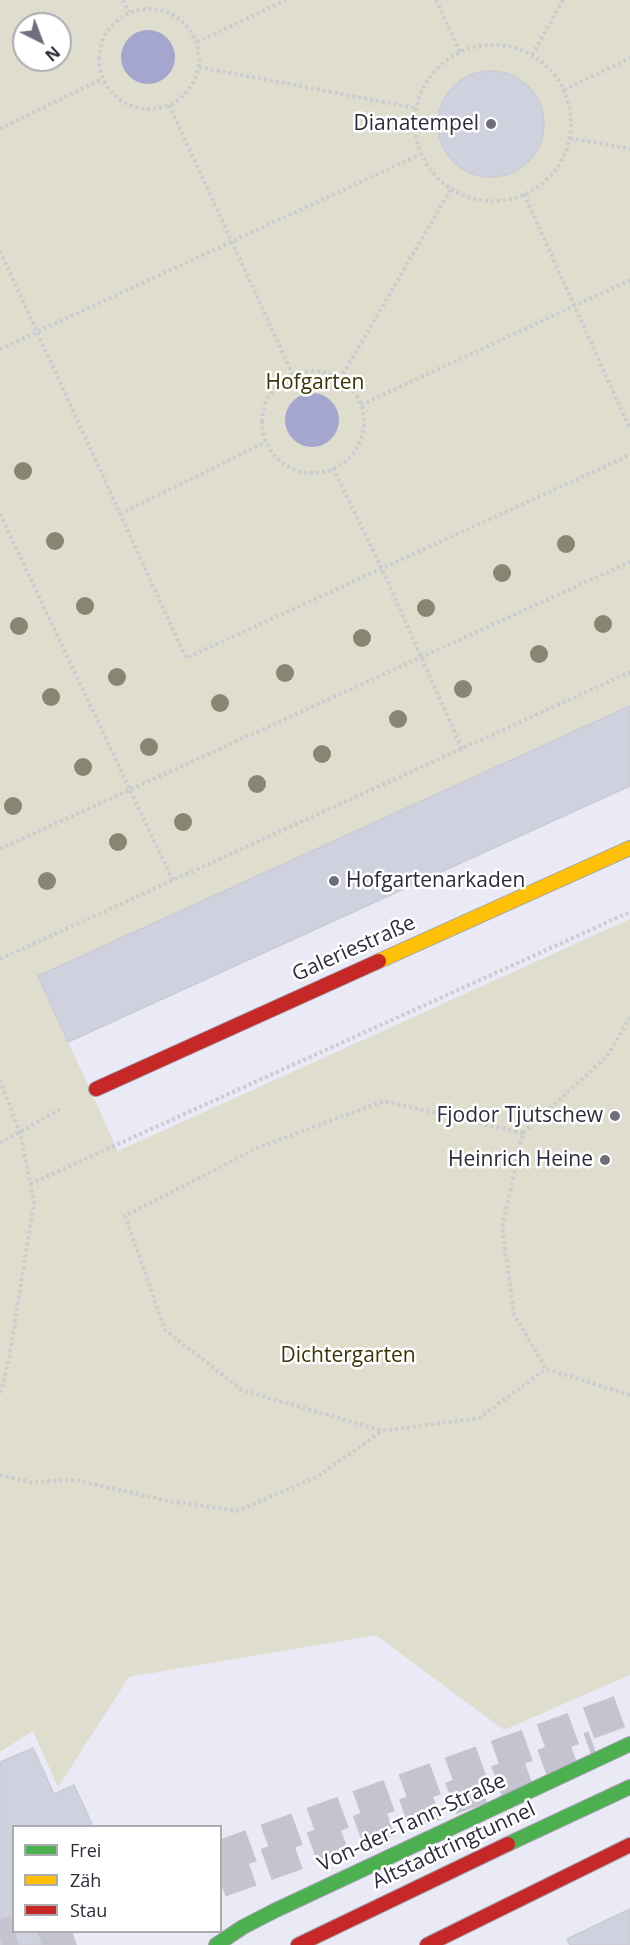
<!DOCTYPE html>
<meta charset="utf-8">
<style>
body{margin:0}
#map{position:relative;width:630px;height:1945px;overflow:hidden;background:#e9eaf6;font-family:"Open Sans",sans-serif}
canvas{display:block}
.legend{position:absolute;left:12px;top:1825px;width:210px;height:108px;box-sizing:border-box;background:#fff;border:2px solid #ababb0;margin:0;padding:8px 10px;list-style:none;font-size:18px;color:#2c2c3a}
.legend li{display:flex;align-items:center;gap:12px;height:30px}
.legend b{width:30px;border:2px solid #ababb0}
.north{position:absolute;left:12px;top:12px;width:60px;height:60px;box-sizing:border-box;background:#fff;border:2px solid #ababb0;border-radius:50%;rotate:138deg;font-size:16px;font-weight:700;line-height:24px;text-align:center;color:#2c2c3a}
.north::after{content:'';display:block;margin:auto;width:21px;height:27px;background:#6e6e7c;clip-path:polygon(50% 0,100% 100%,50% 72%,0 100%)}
</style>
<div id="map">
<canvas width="630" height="1945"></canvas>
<ul class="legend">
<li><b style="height:8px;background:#4caf50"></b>Frei</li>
<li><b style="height:8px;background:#ffc107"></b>Zäh</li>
<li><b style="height:8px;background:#c62828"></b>Stau</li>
</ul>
<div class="north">N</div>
</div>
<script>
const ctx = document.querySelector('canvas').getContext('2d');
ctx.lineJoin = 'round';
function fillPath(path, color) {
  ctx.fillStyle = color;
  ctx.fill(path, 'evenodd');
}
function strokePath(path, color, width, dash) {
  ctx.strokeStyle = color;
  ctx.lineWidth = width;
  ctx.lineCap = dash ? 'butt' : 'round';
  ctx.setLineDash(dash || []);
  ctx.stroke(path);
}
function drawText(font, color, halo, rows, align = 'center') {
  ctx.font = font + ' "Open Sans",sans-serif';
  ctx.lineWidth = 5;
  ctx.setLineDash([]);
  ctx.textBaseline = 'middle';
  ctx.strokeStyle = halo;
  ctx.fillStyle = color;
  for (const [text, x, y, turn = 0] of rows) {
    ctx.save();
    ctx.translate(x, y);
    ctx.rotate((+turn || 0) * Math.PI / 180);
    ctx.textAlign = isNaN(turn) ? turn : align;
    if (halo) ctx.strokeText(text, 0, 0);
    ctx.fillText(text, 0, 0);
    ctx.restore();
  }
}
const green = new Path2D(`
 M 0,0 L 630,0 L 630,706 L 38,976 L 118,1151 L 630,919 L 630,1675 L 504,1730 L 376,1635 L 129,1677 L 58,1787 L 33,1731 L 0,1752 ZM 24,24 L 60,24 L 60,60 L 24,60 Z`);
const water = new Path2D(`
 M121 57a27 27 0 1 1 54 0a27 27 0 1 1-54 0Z
 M285 420a27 27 0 1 1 54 0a27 27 0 1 1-54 0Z`);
const building = new Path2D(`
 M438 124a53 53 0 1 1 106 0a53 53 0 1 1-106 0Z
 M 630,706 L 630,786 L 68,1042 L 38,976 Z
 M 33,1748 L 54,1794 L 74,1785 L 93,1826 L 14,1826 L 14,1932 L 71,1932 L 41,1945 L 0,1945 L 0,1762 Z
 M 630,1909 L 630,1945 L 570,1945 L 567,1939 Z`);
const secondaryTunnel = new Path2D(`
 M 220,1857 L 630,1708
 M 220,1881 L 594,1747
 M 0,1936 L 15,1932
 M 42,1945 L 80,1932`);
const path = new Path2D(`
 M 123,0 L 129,12
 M 436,0 L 460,52
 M99 59a50 50 0 1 1 100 0a50 50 0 1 1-100 0Z
 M 197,42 L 286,0
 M415 123a78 78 0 1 1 156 0a78 78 0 1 1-156 0Z
 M 532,55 L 563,0
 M 199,67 L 416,108
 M 564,90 L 630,58
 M 169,105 L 293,375
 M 0,129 L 102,79
 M 570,138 L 630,149
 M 524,194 L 630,429
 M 0,251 L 186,658 L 630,455
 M 0,349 L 421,154
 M262 422a51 51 0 1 1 102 0a51 51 0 1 1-102 0Z
 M 340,379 L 451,189
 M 361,405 L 630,280
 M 333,468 L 382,569 L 462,749
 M 0,514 L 173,881
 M 120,514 L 266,442
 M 0,849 L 630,562
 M 0,959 L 630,672
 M 630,1017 L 608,1055 L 523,1133 L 502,1227 L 514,1314 L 546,1369 L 630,1395
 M 0,1080 L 20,1133 L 34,1202 L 9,1359 L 0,1394
 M 523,1133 L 384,1101 L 257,1148 L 125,1216 L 165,1330 L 242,1390 L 383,1431 L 479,1418 L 546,1369
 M 0,1143 L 62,1108
 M 30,1184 L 630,912
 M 0,1475 L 30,1482 L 76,1480 L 168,1501 L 237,1511 L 317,1477 L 382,1431`);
const fast = new Path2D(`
 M 508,1844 L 630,1787
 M 216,1945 L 243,1927 L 274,1911 L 630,1744`);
const slow = new Path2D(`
 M 379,961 L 630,848`);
const jam = new Path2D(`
 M 96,1089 L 379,961
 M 298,1945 L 508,1844
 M 427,1945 L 630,1845`);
const trees = [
 [23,471],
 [55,541],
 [566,544],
 [502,573],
 [85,606],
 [426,608],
 [603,624],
 [19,626],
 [362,638],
 [539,654],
 [285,673],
 [117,677],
 [463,689],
 [51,697],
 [220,703],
 [398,719],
 [149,747],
 [322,754],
 [83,767],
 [257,784],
 [13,806],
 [183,822],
 [118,842],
 [47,881]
];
const markers = [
 [491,124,6,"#6e6e7c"],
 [334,881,6,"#6e6e7c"],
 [615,1116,6,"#6e6e7c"],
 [605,1160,6,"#6e6e7c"]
];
const poiNames = [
 ["Dianatempel",479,124],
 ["Hofgartenarkaden",346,881,"left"],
 ["Fjodor Tjutschew",603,1116],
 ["Heinrich Heine",593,1160]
];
const parkNames = [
 ["Hofgarten",315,383],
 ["Dichtergarten",348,1356]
];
const streetNames = [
 ["Galeriestraße",354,949,-24],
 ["Von-der-Tann-Straße",412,1823,-25],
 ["Altstadtringtunnel",454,1846,-25]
];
fillPath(green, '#dfddcd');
fillPath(water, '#a4a6cd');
fillPath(building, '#d0d1de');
strokePath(building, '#cacbd7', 1.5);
strokePath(secondaryTunnel, '#c3c4d0', 33, [33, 16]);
strokePath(fast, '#a1a1ad', 16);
strokePath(slow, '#a1a1ad', 16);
strokePath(jam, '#a1a1ad', 16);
strokePath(path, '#cbccd0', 4, [3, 3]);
strokePath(fast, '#4caf50', 14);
strokePath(slow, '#ffc107', 14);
strokePath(jam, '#c62828', 14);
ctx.fillStyle = '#888673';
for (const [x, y] of trees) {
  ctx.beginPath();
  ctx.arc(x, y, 9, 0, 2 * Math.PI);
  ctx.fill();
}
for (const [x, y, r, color] of markers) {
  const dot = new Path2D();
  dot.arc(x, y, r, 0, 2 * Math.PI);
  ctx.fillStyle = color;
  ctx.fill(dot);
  strokePath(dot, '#fff', 2);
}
drawText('21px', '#2c2c3a', '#fff', poiNames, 'right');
drawText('21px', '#393507', '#fff', parkNames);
drawText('21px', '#2c2c3a', '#fff', streetNames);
</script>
